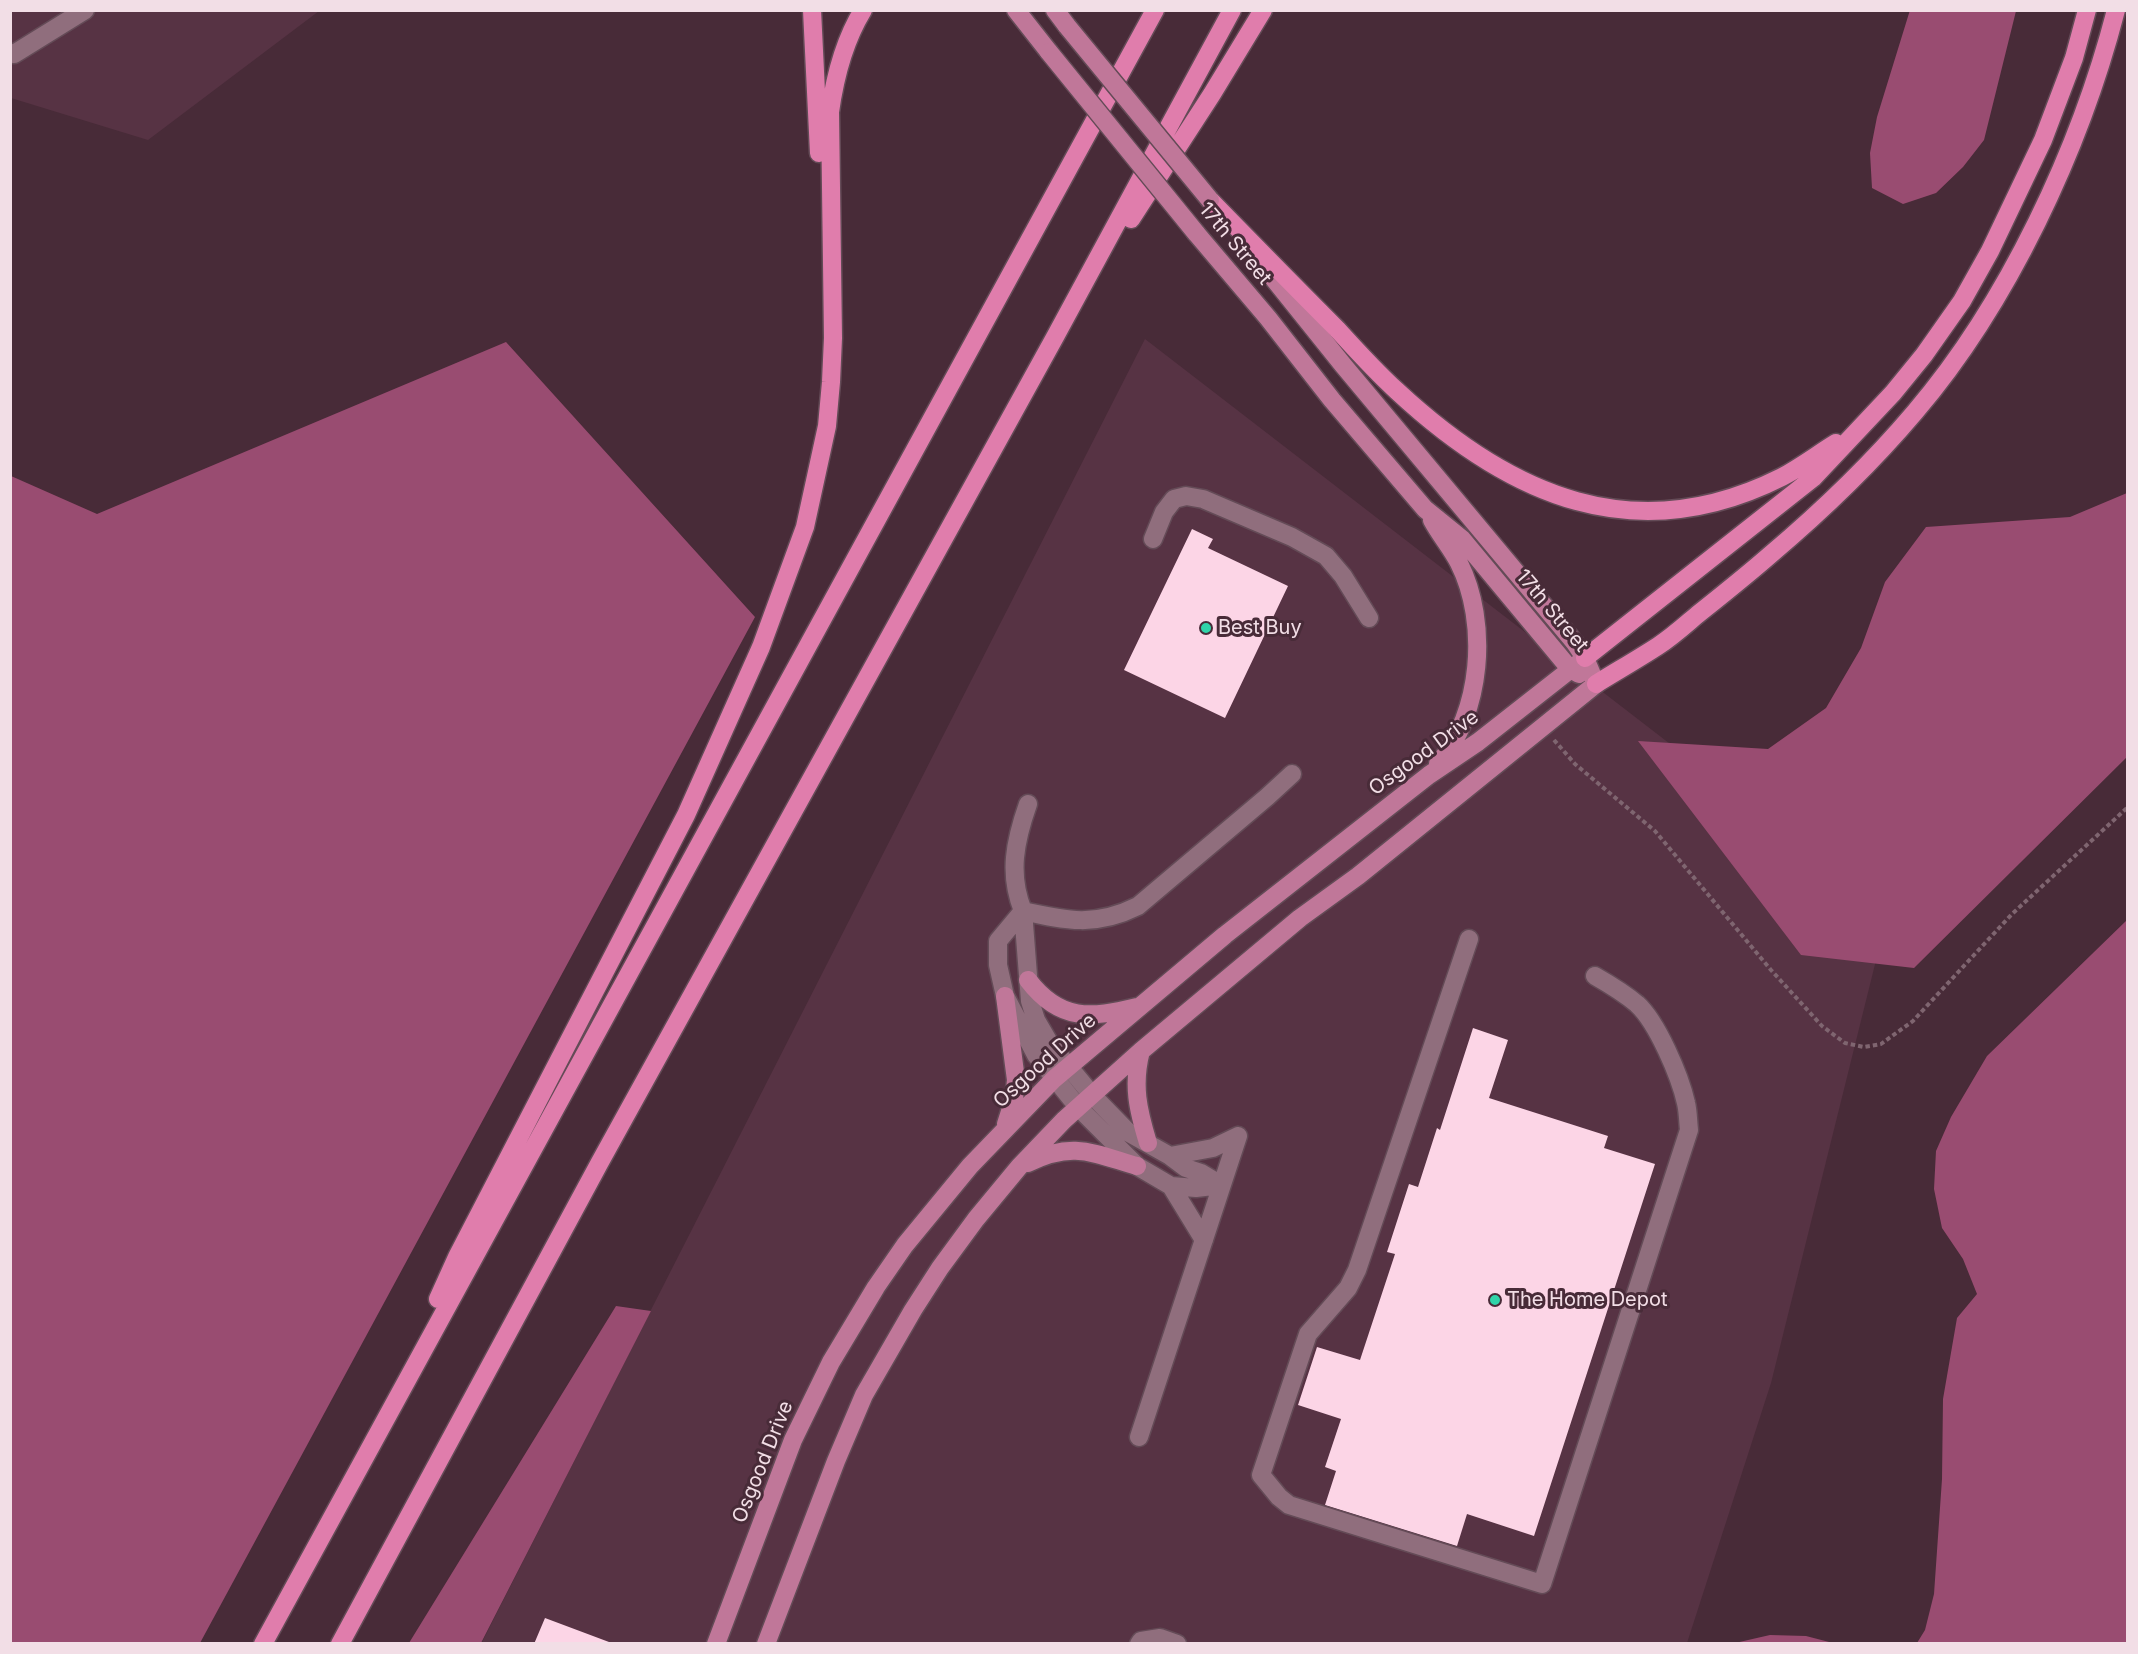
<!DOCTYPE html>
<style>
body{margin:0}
#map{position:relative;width:2138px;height:1654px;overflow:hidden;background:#482b38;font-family:Inter,sans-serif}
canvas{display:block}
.frame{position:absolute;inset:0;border:12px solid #f2dee6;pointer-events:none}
</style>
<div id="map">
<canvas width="2138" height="1654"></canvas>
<div class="frame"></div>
</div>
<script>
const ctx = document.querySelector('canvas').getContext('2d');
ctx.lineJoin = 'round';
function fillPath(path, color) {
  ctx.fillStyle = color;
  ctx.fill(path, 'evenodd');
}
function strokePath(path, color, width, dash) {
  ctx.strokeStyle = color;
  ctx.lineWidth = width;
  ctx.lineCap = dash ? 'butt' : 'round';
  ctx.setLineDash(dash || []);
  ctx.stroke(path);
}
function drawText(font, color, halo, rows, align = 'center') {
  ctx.font = font + ' Inter,sans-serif';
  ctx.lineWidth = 6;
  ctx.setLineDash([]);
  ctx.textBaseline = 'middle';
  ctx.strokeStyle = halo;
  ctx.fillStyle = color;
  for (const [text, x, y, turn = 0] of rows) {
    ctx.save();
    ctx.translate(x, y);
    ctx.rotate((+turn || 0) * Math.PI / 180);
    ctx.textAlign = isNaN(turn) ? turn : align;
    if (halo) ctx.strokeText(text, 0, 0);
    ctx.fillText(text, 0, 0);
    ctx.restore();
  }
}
const built = new Path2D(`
 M 10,11 L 319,11 L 148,140 L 11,98 Z
 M 1145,339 L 1888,912 L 1771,1383 L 1687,1643 L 481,1644 Z`);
const forest = new Path2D(`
 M 1910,10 L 2016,11 L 1984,140 L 1963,167 L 1936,193 L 1903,204 L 1872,188 L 1870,153 L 1877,117 Z
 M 506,342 L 755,617 L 200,1643 L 11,1643 L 11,476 L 97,514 Z
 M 2127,493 L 2127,757 L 1914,968 L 1801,955 L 1638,741 L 1768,749 L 1826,708 L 1861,648 L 1885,582 L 1926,527 L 2070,517 Z
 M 2127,920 L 2127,1643 L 1917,1643 L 1925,1630 L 1934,1594 L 1942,1479 L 1943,1399 L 1957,1318 L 1977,1294 L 1963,1259 L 1942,1228 L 1934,1189 L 1936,1151 L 1951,1117 L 1987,1056 Z
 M 616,1306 L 651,1311 L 481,1643 L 409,1643 Z
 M 1770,1635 L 1806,1636 L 1833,1643 L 1735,1643 Z`);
const building = new Path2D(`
 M 1192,529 L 1213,539 L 1208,548 L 1288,586 L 1225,718 L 1124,670 Z
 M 1473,1028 L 1508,1040 L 1489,1098 L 1608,1136 L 1604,1148 L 1655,1164 L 1534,1536 L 1467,1514 L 1457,1546 L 1325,1505 L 1336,1471 L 1325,1467 L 1341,1419 L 1298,1405 L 1317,1347 L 1360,1360 L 1395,1254 L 1387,1252 L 1409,1184 L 1418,1187 L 1437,1128 L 1440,1130 Z
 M 545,1618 L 609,1642 L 609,1644 L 534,1644 Z`);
const path = new Path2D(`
 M 1554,740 L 1575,764 L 1655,831 L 1771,970 L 1822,1026 L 1845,1043 L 1864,1047 L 1881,1044 L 1913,1021 L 2012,914 L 2128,807`);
const minor = new Path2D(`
 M 10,53 L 14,54 L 85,10
 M 1153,539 L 1164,512 L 1174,499 L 1186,496 L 1203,499 L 1292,537 L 1326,556 L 1343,576 L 1369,618
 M 1028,804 C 1015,841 1008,874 1023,911 C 1067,921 1096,927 1138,906 L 1267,797 L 1292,774
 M 1023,911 L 998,941 L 998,965 L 1005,996 L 1036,1055 L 1078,1107 L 1137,1166 L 1171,1186 L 1196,1188 L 1221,1185
 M 1023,911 L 1030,1001 L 1036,1020 L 1050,1044 L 1092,1095 L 1129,1133 L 1170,1156 L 1186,1168 L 1201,1173 L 1221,1185
 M 1469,939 L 1357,1270 L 1348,1288 L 1308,1334 L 1261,1475 L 1279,1497 L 1289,1505 L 1542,1584 L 1689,1130 C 1688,1121 1688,1111 1686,1103 C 1680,1076 1657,1022 1637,1004 C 1624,993 1609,984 1595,976
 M 1170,1156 L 1213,1148 L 1238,1136
 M 1171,1186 L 1204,1240
 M 1139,1437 L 1238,1136
 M 1139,1644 L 1141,1641 L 1160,1638 L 1177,1644`);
const major = new Path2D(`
 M 1016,10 L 1049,52
 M 1055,10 L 1067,26
 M 1196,233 L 1268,318 L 1332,400 L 1425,509 L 1462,539 L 1570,669 L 1579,674
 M 1254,254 L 1343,365 L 1575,643 L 1585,658 L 1596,684
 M 1432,520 C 1440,535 1452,549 1459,563 C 1489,623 1482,713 1438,764
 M 1028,980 C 1060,1022 1091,1018 1137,1007
 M 1005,996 L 1016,1080 L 1014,1099 L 1006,1124
 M 1141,1051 C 1132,1085 1138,1110 1148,1143
 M 1028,1163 C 1073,1141 1092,1153 1137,1166
 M 716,1644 L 793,1440 L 831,1362 L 876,1287 L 905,1245 L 970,1166 L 1054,1079 L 1225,935 L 1429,775 L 1478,742 L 1585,658
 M 766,1644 L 836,1461 L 864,1395 L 913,1310 L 940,1268 L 976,1219 L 1019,1167 L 1064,1120 L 1141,1051 L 1300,918 L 1358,876 L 1596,684`);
const highway = new Path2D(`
 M 812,10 L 819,153
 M 1210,200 C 1252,243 1294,286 1337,329 C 1356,350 1376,372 1397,391 C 1510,496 1635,551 1782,477 C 1801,467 1818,454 1836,443
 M 1131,219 L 1212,94 L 1263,10
 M 1585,658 L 1813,478 L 1893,393 L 1924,355 L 1962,301 L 1990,251 L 2043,140 L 2074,58 L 2087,10
 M 1596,684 C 1617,671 1638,659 1658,646 C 1672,637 1684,626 1697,615 C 1722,595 1746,576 1770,555 C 1822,511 1871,464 1915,412 C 2008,303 2080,149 2116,10
 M 438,1299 L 457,1257 L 686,815 L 761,647 L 805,527 L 827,426 L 831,382 L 833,338 L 830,112 C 835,76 844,41 863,10
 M 263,1644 L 1155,10
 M 340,1644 L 600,1162 L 1055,337 L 1232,10`);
const majorBridge = new Path2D(`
 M 1067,26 L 1210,200
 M 1049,52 L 1196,233`);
const markers = [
 [1206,628,6,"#30d4a9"],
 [1495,1300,6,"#30d4a9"]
];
const streetNames = [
 ["17th Street",1235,244,50],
 ["17th Street",1552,611,50],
 ["Osgood Drive",1424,753,-36],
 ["Osgood Drive",1045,1061,-42],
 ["Osgood Drive",763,1462,-68]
];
const poiNames = [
 ["Best Buy",1218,628],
 ["The Home Depot",1507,1300]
];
fillPath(built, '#573344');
fillPath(forest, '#994c71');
fillPath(building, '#fcd5e6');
strokePath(minor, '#644b57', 21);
strokePath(major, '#644b57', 21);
strokePath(highway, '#644b57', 21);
strokePath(path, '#7f6570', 4, [4.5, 3]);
strokePath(minor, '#906e7d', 18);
strokePath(major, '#c07799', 18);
strokePath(highway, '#e07dac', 18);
strokePath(majorBridge, '#644b57', 21, []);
strokePath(majorBridge, '#c07799', 18);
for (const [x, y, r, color] of markers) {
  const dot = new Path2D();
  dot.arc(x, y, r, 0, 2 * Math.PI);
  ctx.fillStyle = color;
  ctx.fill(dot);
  strokePath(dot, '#482b38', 2);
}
drawText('20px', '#f2dee6', '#482b38', streetNames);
drawText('20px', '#f2dee6', '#482b38', poiNames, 'left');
</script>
